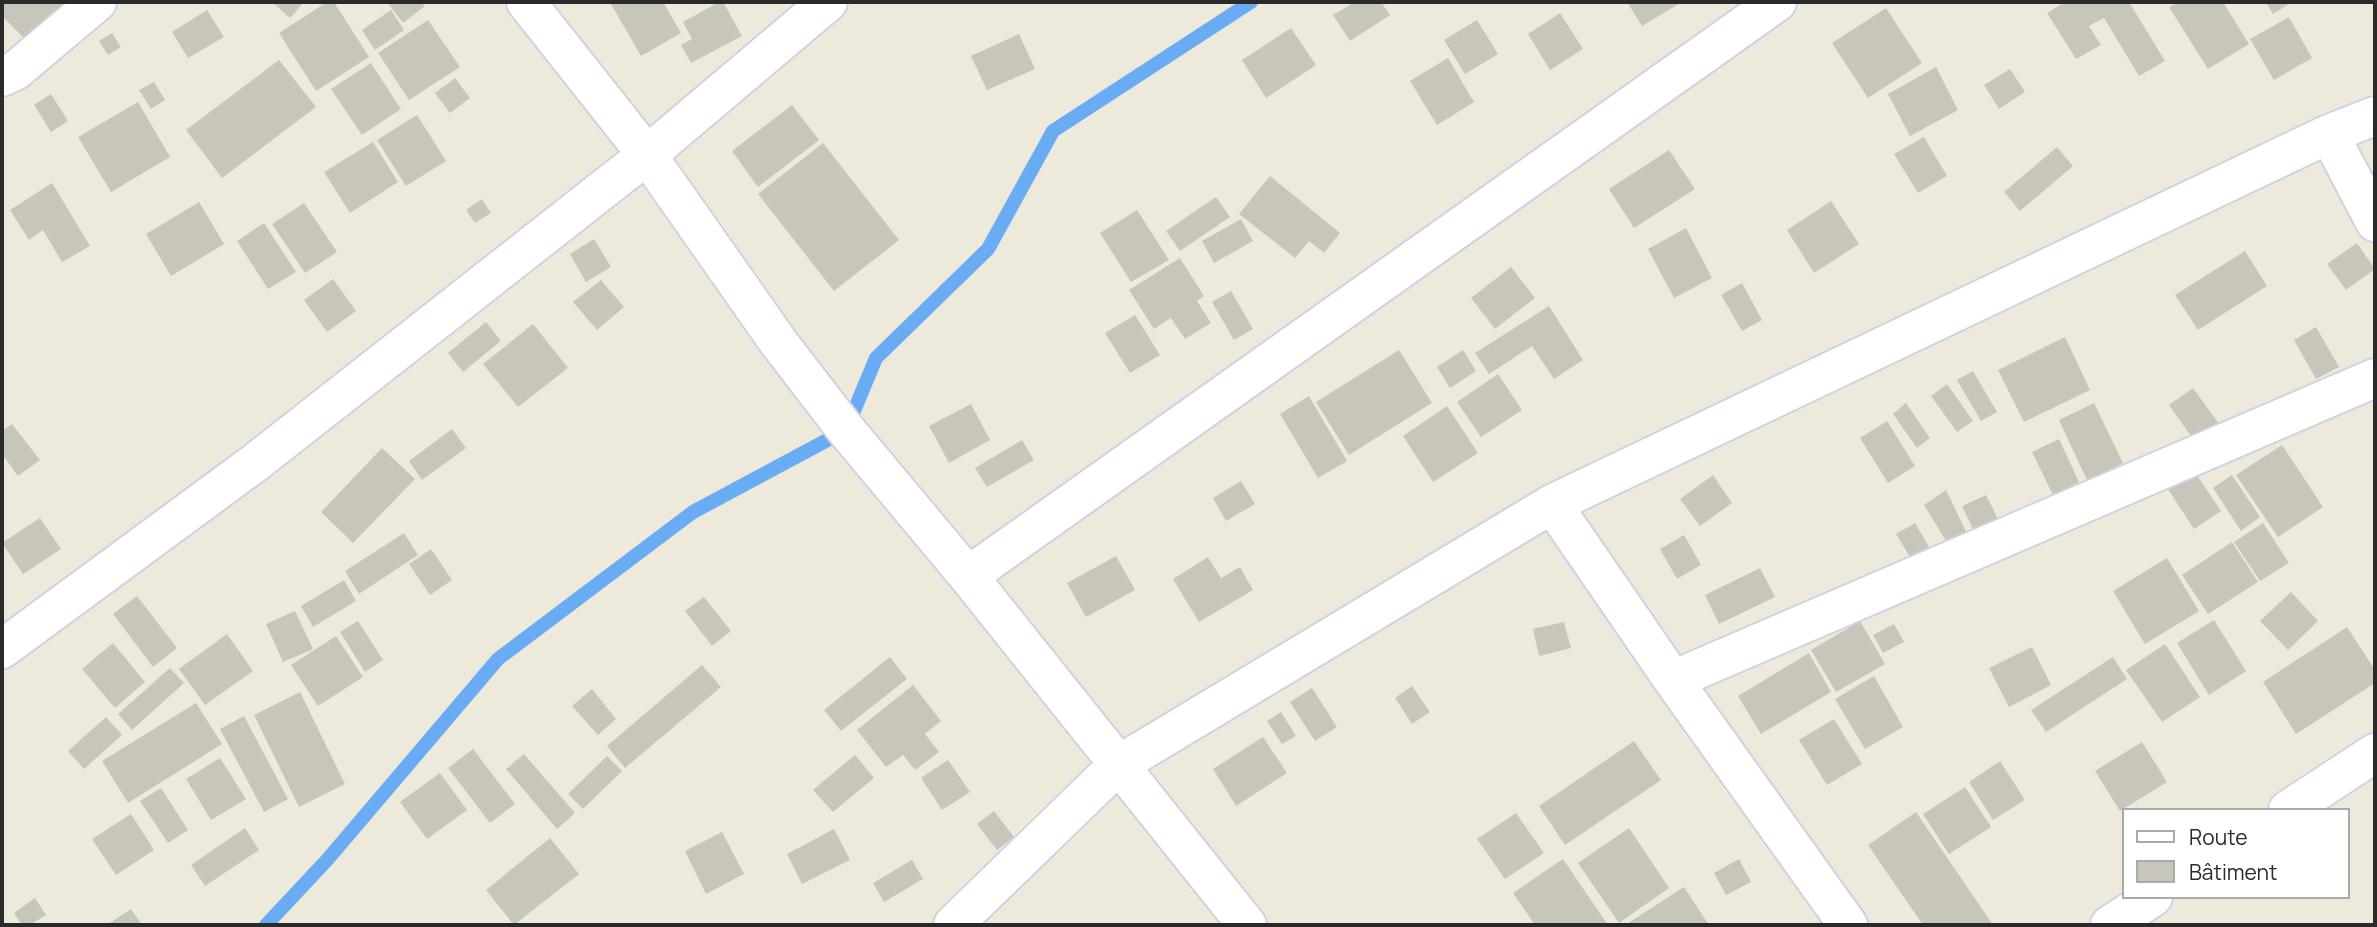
<!DOCTYPE html>
<meta charset="utf-8">
<style>
body{margin:0}
#map{position:relative;width:2377px;height:927px;overflow:hidden;background:#edeadb;font-family:Manrope,sans-serif}
canvas{display:block}
.frame{position:absolute;inset:0;border:4px solid #2a2a2a;pointer-events:none}
.legend{position:absolute;left:2122px;top:808px;width:228px;height:91px;box-sizing:border-box;background:#fff;border:2px solid #aaa;margin:0;padding:9px 12px;list-style:none;font-size:21px;color:#2a2a2a}
.legend li{display:flex;align-items:center;gap:14px;height:35px}
.legend b{width:35px;border:2px solid #aaa}
</style>
<div id="map">
<canvas width="2377" height="927"></canvas>
<div class="frame"></div>
<ul class="legend">
<li><b style="height:9px;background:#fff"></b>Route</li>
<li><b style="height:19px;background:#c8c6bb"></b>Bâtiment</li>
</ul>
</div>
<script>
const ctx = document.querySelector('canvas').getContext('2d');
ctx.lineJoin = 'round';
function strokePath(path, color, width, dash) {
  ctx.strokeStyle = color;
  ctx.lineWidth = width;
  ctx.lineCap = dash ? 'butt' : 'round';
  ctx.setLineDash(dash || []);
  ctx.stroke(path);
}
function fillPath(path, color) {
  ctx.fillStyle = color;
  ctx.fill(path, 'evenodd');
}
const stream = new Path2D(`
 M 266,925 L 327,860 L 498,659 L 693,512 L 846,430 L 876,358 L 988,249 L 1053,131 L 1251,2`);
const building = new Path2D(`
 M 2,2 L 60,2 L 66,9 L 30,44 L 2,16 Z
 M 272,2 L 304,2 L 290,18 Z
 M 327,2 L 334,2 L 369,57 L 316,91 L 279,33 Z
 M 387,2 L 421,2 L 425,6 L 403,23 Z
 M 614,2 L 663,2 L 681,33 L 641,56 L 611,4 Z
 M 719,2 L 723,2 L 742,36 L 691,63 L 681,45 L 692,39 L 683,22 Z
 M 1355,2 L 1381,2 L 1390,15 L 1350,41 L 1333,15 Z
 M 1627,2 L 1682,2 L 1642,26 Z
 M 2065,2 L 2129,2 L 2165,61 L 2139,76 L 2104,18 L 2089,26 L 2101,45 L 2076,59 L 2047,13 Z
 M 2178,2 L 2223,2 L 2249,44 L 2208,69 L 2169,7 Z
 M 2266,2 L 2292,2 L 2273,14 Z
 M 1886,8 L 1922,63 L 1868,98 L 1832,43 Z
 M 207,10 L 224,37 L 188,58 L 172,32 Z
 M 391,10 L 404,30 L 375,50 L 362,30 Z
 M 1560,13 L 1583,49 L 1550,70 L 1528,34 Z
 M 2289,17 L 2312,58 L 2274,80 L 2250,39 Z
 M 428,20 L 460,67 L 409,100 L 378,53 Z
 M 1477,20 L 1498,54 L 1465,74 L 1444,40 Z
 M 1291,28 L 1316,65 L 1266,98 L 1242,60 Z
 M 112,33 L 121,47 L 108,55 L 99,41 Z
 M 1019,34 L 1035,69 L 987,90 L 971,56 Z
 M 1448,58 L 1474,102 L 1437,125 L 1410,81 Z
 M 279,60 L 316,107 L 222,178 L 186,130 Z
 M 371,63 L 401,109 L 362,135 L 331,89 Z
 M 1936,67 L 1958,110 L 1910,136 L 1888,94 Z
 M 2010,69 L 2025,92 L 1999,109 L 1984,85 Z
 M 455,78 L 470,98 L 450,113 L 435,93 Z
 M 154,82 L 165,100 L 151,109 L 139,90 Z
 M 51,94 L 68,121 L 51,132 L 34,105 Z
 M 138,102 L 170,157 L 111,192 L 78,137 Z
 M 792,105 L 819,140 L 758,187 L 732,151 Z
 M 417,115 L 446,161 L 406,186 L 377,140 Z
 M 1924,137 L 1947,176 L 1918,193 L 1894,154 Z
 M 373,142 L 398,182 L 350,213 L 324,172 Z
 M 823,143 L 899,240 L 834,291 L 758,194 Z
 M 2057,147 L 2073,166 L 2020,211 L 2004,192 Z
 M 1669,150 L 1695,189 L 1634,228 L 1609,189 Z
 M 1270,176 L 1340,233 L 1324,253 L 1309,241 L 1295,258 L 1239,214 Z
 M 52,183 L 90,246 L 62,262 L 43,230 L 29,240 L 10,210 Z
 M 1216,197 L 1230,217 L 1180,251 L 1166,231 Z
 M 482,199 L 491,213 L 475,223 L 466,210 Z
 M 1831,201 L 1859,244 L 1814,273 L 1787,230 Z
 M 199,202 L 224,244 L 171,276 L 146,234 Z
 M 304,203 L 337,252 L 305,273 L 272,224 Z
 M 1137,210 L 1169,260 L 1131,282 L 1100,233 Z
 M 1241,219 L 1253,241 L 1214,263 L 1202,241 Z
 M 264,223 L 296,272 L 268,289 L 237,241 Z
 M 1686,228 L 1712,278 L 1674,298 L 1648,249 Z
 M 594,239 L 611,267 L 586,282 L 570,254 Z
 M 2357,243 L 2375,269 L 2346,290 L 2327,264 Z
 M 2245,251 L 2267,286 L 2198,330 L 2175,295 Z
 M 1180,258 L 1204,296 L 1197,301 L 1211,323 L 1185,339 L 1171,318 L 1154,329 L 1129,290 Z
 M 1511,267 L 1535,298 L 1495,329 L 1471,298 Z
 M 333,279 L 356,311 L 327,332 L 304,300 Z
 M 601,280 L 624,307 L 597,330 L 573,302 Z
 M 1742,283 L 1762,320 L 1742,331 L 1721,295 Z
 M 1231,291 L 1253,329 L 1234,340 L 1212,302 Z
 M 1549,306 L 1583,360 L 1554,379 L 1532,346 L 1489,374 L 1475,353 Z
 M 1135,315 L 1160,355 L 1130,373 L 1105,333 Z
 M 486,322 L 501,341 L 463,372 L 448,353 Z
 M 533,324 L 568,368 L 518,407 L 483,364 Z
 M 2316,327 L 2339,367 L 2316,379 L 2294,340 Z
 M 2065,337 L 2090,390 L 2024,422 L 1998,370 Z
 M 1399,350 L 1432,403 L 1349,455 L 1316,402 Z
 M 1463,350 L 1476,371 L 1450,388 L 1437,367 Z
 M 1973,371 L 1997,412 L 1981,421 L 1957,380 Z
 M 1498,374 L 1522,410 L 1481,437 L 1457,402 Z
 M 1947,384 L 1973,421 L 1957,432 L 1931,396 Z
 M 2193,388 L 2220,425 L 2196,443 L 2169,405 Z
 M 1309,396 L 1347,461 L 1318,478 L 1280,414 Z
 M 1906,403 L 1930,438 L 1917,448 L 1893,414 Z
 M 2094,403 L 2123,463 L 2087,480 L 2059,420 Z
 M 971,404 L 990,440 L 949,463 L 929,426 Z
 M 1447,406 L 1478,453 L 1433,482 L 1403,436 Z
 M 1887,421 L 1915,466 L 1888,483 L 1860,438 Z
 M 12,424 L 40,460 L 18,476 L 2,454 L 2,431 Z
 M 452,429 L 466,448 L 422,480 L 409,461 Z
 M 2059,439 L 2079,482 L 2053,495 L 2032,452 Z
 M 1022,440 L 1034,460 L 987,487 L 975,468 Z
 M 2282,445 L 2323,507 L 2278,537 L 2236,475 Z
 M 382,448 L 415,479 L 353,543 L 321,512 Z
 M 2190,465 L 2221,511 L 2194,529 L 2164,483 Z
 M 1713,475 L 1732,503 L 1700,526 L 1680,499 Z
 M 2232,475 L 2260,517 L 2241,531 L 2213,488 Z
 M 1241,481 L 1255,504 L 1226,521 L 1213,498 Z
 M 1946,490 L 1970,540 L 1951,549 L 1924,505 Z
 M 1986,495 L 2000,523 L 1976,535 L 1962,506 Z
 M 40,518 L 61,549 L 23,574 L 2,543 Z
 M 1915,523 L 1929,547 L 1910,557 L 1896,534 Z
 M 2263,523 L 2289,563 L 2260,581 L 2234,542 Z
 M 404,533 L 418,555 L 359,594 L 345,571 Z
 M 1684,535 L 1701,565 L 1677,579 L 1660,549 Z
 M 2232,542 L 2258,582 L 2208,614 L 2182,575 Z
 M 431,549 L 452,580 L 430,595 L 409,564 Z
 M 1116,556 L 1135,590 L 1086,617 L 1067,583 Z
 M 1208,557 L 1221,578 L 1240,567 L 1253,590 L 1199,622 L 1173,579 Z
 M 2167,558 L 2199,611 L 2145,644 L 2113,591 Z
 M 1760,568 L 1775,597 L 1719,624 L 1705,595 Z
 M 344,580 L 356,601 L 313,627 L 301,606 Z
 M 2291,592 L 2318,621 L 2288,650 L 2260,621 Z
 M 137,596 L 177,648 L 153,667 L 113,614 Z
 M 704,597 L 731,631 L 712,646 L 685,611 Z
 M 295,611 L 313,649 L 283,662 L 266,624 Z
 M 2214,620 L 2246,671 L 2209,695 L 2177,643 Z
 M 358,621 L 383,660 L 365,672 L 340,632 Z
 M 1860,621 L 1885,664 L 1836,692 L 1811,650 Z
 M 1564,622 L 1571,648 L 1539,656 L 1533,629 Z
 M 1894,624 L 1904,642 L 1883,653 L 1873,635 Z
 M 2347,627 L 2375,670 L 2375,683 L 2296,734 L 2263,682 Z
 M 227,634 L 253,671 L 205,705 L 179,669 Z
 M 336,636 L 363,677 L 318,706 L 291,665 Z
 M 113,643 L 145,682 L 115,708 L 82,669 Z
 M 2165,644 L 2200,697 L 2162,722 L 2126,670 Z
 M 2032,647 L 2051,685 L 2009,707 L 1989,668 Z
 M 1809,653 L 1831,692 L 1761,734 L 1738,696 Z
 M 890,657 L 907,679 L 841,731 L 824,710 Z
 M 2113,657 L 2127,679 L 2046,732 L 2031,710 Z
 M 702,665 L 721,687 L 625,768 L 607,746 Z
 M 170,668 L 184,683 L 132,730 L 118,714 Z
 M 1874,676 L 1903,727 L 1865,749 L 1835,699 Z
 M 913,685 L 941,721 L 925,734 L 939,752 L 915,770 L 903,755 L 886,767 L 857,730 Z
 M 1412,686 L 1430,712 L 1412,724 L 1395,698 Z
 M 1312,688 L 1337,727 L 1315,741 L 1290,702 Z
 M 592,689 L 616,719 L 598,735 L 572,706 Z
 M 300,692 L 345,784 L 299,807 L 254,715 Z
 M 196,703 L 222,744 L 128,803 L 102,761 Z
 M 1281,712 L 1296,736 L 1282,744 L 1267,721 Z
 M 244,716 L 288,799 L 264,812 L 220,729 Z
 M 106,717 L 122,735 L 84,769 L 68,751 Z
 M 1834,719 L 1862,764 L 1827,785 L 1799,740 Z
 M 1263,737 L 1287,773 L 1236,806 L 1213,769 Z
 M 1634,741 L 1661,780 L 1565,845 L 1539,806 Z
 M 2142,742 L 2167,782 L 2120,811 L 2095,771 Z
 M 473,749 L 515,804 L 490,823 L 448,768 Z
 M 524,754 L 575,813 L 557,829 L 506,769 Z
 M 855,755 L 874,778 L 833,812 L 813,790 Z
 M 607,756 L 622,771 L 583,809 L 568,794 Z
 M 220,758 L 246,799 L 211,820 L 186,779 Z
 M 948,760 L 970,792 L 942,810 L 921,778 Z
 M 2000,761 L 2025,800 L 1993,820 L 1969,782 Z
 M 440,773 L 467,810 L 427,839 L 400,802 Z
 M 1965,787 L 1991,827 L 1949,854 L 1923,814 Z
 M 161,788 L 188,830 L 168,843 L 140,801 Z
 M 994,811 L 1014,837 L 997,850 L 977,824 Z
 M 1916,812 L 1993,925 L 1923,925 L 1868,845 Z
 M 1516,813 L 1544,853 L 1505,879 L 1477,839 Z
 M 131,814 L 154,850 L 116,875 L 92,839 Z
 M 245,828 L 259,850 L 205,886 L 191,865 Z
 M 1629,828 L 1669,888 L 1619,923 L 1578,863 Z
 M 834,829 L 850,860 L 802,884 L 787,854 Z
 M 722,832 L 744,874 L 706,894 L 685,851 Z
 M 550,838 L 579,874 L 514,925 L 486,890 Z
 M 1563,859 L 1608,925 L 1535,925 L 1513,893 Z
 M 1739,859 L 1751,882 L 1726,895 L 1714,873 Z
 M 912,860 L 923,879 L 884,902 L 873,883 Z
 M 1684,887 L 1709,925 L 1625,925 Z
 M 35,898 L 46,915 L 30,925 L 22,925 L 14,913 Z
 M 131,909 L 142,925 L 107,925 Z`);
const street = new Path2D(`
 M 526,2 L 647,155 L 779,343 L 846,430 L 968,576 L 1247,925
 M 2,77 L 15,71 L 97,2
 M 2329,134 L 2375,222
 M 1552,504 L 1673,680 L 1848,925
 M 968,576 L 1777,2
 M 2,649 L 256,462 L 647,155 L 828,2
 M 1673,680 L 2375,378
 M 2288,810 L 2375,753
 M 953,925 L 1118,765 L 1552,504 L 2329,134 L 2375,116
 M 2110,925 L 2153,897`);
strokePath(stream, '#6aacf4', 14);
fillPath(building, '#c8c6bb');
strokePath(street, '#d2d1e4', 42);
strokePath(street, '#fff', 38);
</script>
